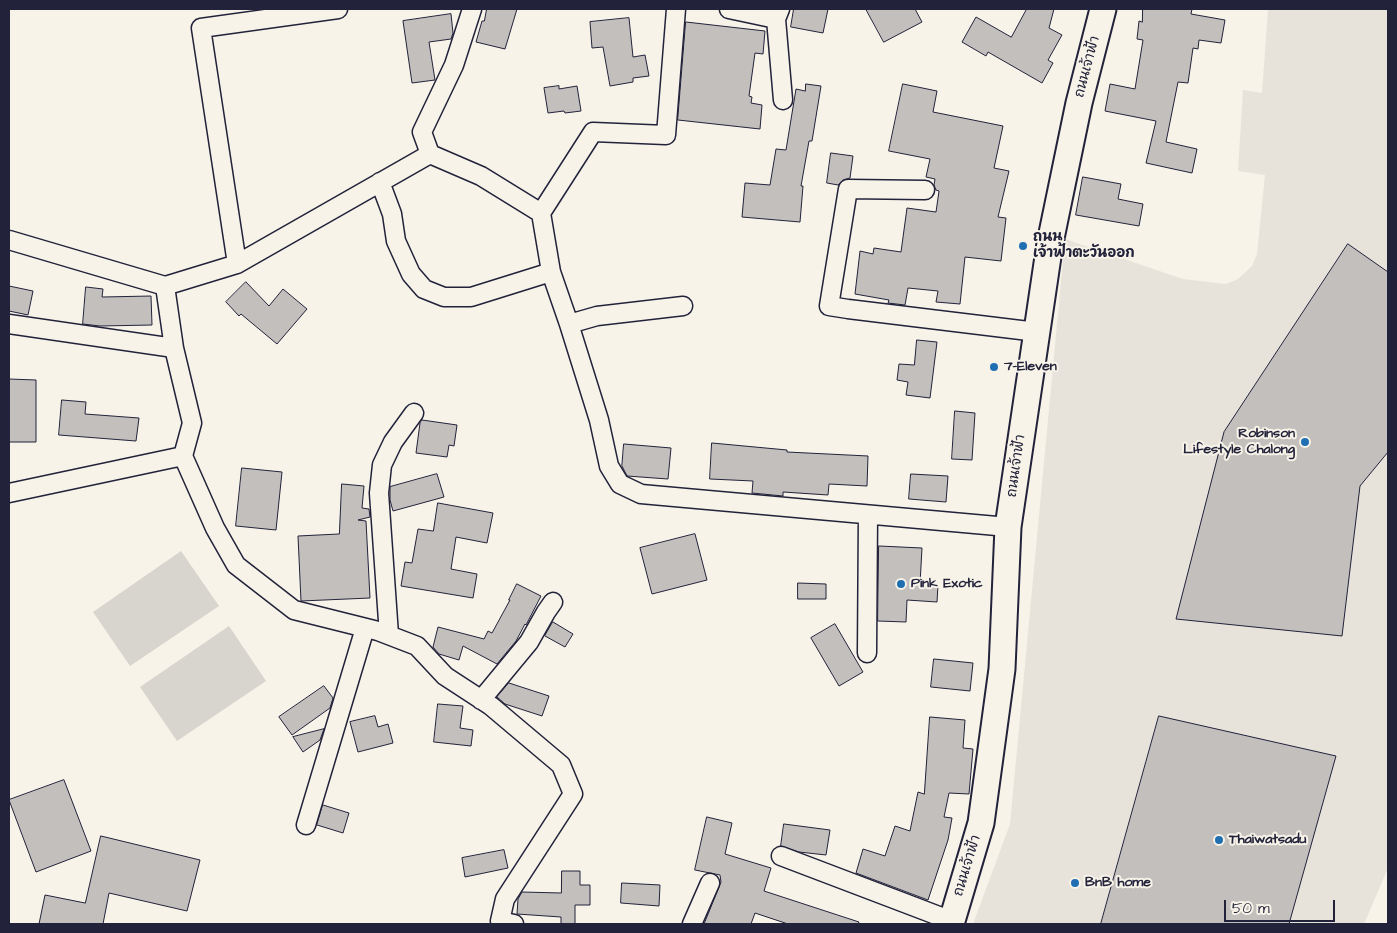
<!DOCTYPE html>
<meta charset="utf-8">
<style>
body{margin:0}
#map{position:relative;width:1397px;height:933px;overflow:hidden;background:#f7f3e8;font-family:"Architects Daughter",sans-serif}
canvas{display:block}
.frame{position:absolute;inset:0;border:10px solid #22223b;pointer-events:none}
.scale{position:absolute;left:1224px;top:900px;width:111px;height:22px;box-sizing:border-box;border:2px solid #22223b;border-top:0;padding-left:6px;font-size:15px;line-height:18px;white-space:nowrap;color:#22223b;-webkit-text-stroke:4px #f7f3e8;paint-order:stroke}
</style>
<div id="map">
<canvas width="1397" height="933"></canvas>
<div class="frame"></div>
<div class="scale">50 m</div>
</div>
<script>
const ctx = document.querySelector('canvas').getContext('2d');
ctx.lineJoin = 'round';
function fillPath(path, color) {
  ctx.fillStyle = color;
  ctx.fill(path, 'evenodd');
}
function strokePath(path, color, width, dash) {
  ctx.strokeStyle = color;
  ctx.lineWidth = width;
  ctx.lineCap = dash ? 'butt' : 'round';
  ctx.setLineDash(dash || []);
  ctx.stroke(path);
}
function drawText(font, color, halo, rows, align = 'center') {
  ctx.font = font + ' "Architects Daughter","Playpen Sans Thai",sans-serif';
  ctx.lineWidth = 4;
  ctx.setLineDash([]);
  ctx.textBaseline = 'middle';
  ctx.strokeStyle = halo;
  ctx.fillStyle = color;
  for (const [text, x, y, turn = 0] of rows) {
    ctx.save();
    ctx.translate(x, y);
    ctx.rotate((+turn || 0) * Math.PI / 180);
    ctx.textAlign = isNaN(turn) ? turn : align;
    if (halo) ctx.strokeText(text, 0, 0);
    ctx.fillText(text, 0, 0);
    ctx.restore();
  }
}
const built = new Path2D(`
 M 1268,9 L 1388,9 L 1388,868 L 1364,924 L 973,924 L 1010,824 L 1065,239 L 1183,279 L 1226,284 L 1238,279 L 1252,266 L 1257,254 L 1265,175 L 1238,171 L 1243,90 L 1262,93 Z`);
const green = new Path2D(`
 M 181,551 L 219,606 L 130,666 L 93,612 Z
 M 229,626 L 266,681 L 177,741 L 140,687 Z`);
const building = new Path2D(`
 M 487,9 L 517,9 L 505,49 L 476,42 L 482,21 L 484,21 Z
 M 794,9 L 828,9 L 823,33 L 791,27 Z
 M 866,9 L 915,9 L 922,22 L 884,42 Z
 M 1027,9 L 1054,9 L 1049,28 L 1062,35 L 1048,60 L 1053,63 L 1042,83 L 988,52 L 986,56 L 962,42 L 976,17 L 1011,37 Z
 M 1143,9 L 1192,9 L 1191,14 L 1225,20 L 1221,43 L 1199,40 L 1198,49 L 1193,48 L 1188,83 L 1178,82 L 1166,142 L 1197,149 L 1192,173 L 1146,163 L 1156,121 L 1105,111 L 1110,84 L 1135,89 L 1143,40 L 1137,39 L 1139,21 L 1142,22 Z
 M 451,14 L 453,33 L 451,39 L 429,42 L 435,80 L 412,83 L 403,21 Z
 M 629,18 L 633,57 L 645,55 L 649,76 L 633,78 L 633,82 L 610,86 L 603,47 L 592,48 L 590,22 Z
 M 686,22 L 765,31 L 763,54 L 755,53 L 749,96 L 752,97 L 751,103 L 762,105 L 760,129 L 678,120 Z
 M 806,84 L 821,86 L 812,141 L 809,141 L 801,186 L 803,186 L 800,222 L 742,217 L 745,183 L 770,185 L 776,149 L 786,150 L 796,89 L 805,91 Z
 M 903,84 L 937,91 L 933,112 L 1003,126 L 994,168 L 1009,171 L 998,217 L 1006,218 L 1001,261 L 965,257 L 960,304 L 936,302 L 938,291 L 908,288 L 905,305 L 888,303 L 889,300 L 855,294 L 860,251 L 873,254 L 874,248 L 901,252 L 907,208 L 936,212 L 939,191 L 936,190 L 934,185 L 935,179 L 926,177 L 930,159 L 889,151 Z
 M 559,86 L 559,89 L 577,86 L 581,111 L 565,113 L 564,111 L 548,113 L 544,88 Z
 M 831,153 L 853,156 L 850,178 L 843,180 L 838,185 L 827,183 Z
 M 1083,177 L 1121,184 L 1118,199 L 1143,204 L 1139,226 L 1076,215 Z
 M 1348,244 L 1388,272 L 1388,452 L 1360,486 L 1342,636 L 1176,619 L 1224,432 Z
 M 246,282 L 269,306 L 283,289 L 307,309 L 277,344 L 241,314 L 239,316 L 226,302 Z
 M 9,286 L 33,291 L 28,315 L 9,311 Z
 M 86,287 L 103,289 L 102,297 L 151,296 L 152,325 L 100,326 L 83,324 Z
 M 917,340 L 937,342 L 930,398 L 906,395 L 908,382 L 897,380 L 899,364 L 914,365 Z
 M 9,379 L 36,380 L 36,442 L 9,442 Z
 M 62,400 L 86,402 L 85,414 L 139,418 L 136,441 L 59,435 Z
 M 955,411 L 975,413 L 972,460 L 952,459 Z
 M 422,420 L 457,425 L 454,446 L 449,445 L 447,457 L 416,453 L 420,423 Z
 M 712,443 L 787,450 L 787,452 L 868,456 L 867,486 L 829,484 L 828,495 L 783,492 L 783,496 L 752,493 L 753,481 L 710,479 Z
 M 624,444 L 671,448 L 668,479 L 627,476 L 622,466 Z
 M 242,468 L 282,472 L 276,530 L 236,526 Z
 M 437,474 L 444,497 L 393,511 L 390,500 L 390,487 Z
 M 911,474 L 948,476 L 946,502 L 909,499 Z
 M 342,484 L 364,486 L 362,508 L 369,509 L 370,517 L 358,520 L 366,521 L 370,598 L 301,601 L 298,536 L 339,534 Z
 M 438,503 L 493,513 L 487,543 L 456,537 L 451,569 L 477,574 L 473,598 L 401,586 L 405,562 L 412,563 L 418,529 L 433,531 Z
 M 695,534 L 707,580 L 652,594 L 640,548 Z
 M 879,546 L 922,548 L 920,584 L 938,585 L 937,602 L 907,600 L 906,622 L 878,621 Z
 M 798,583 L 826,584 L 826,599 L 798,599 Z
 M 517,584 L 541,596 L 526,625 L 525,624 L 516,641 L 497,664 L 463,646 L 459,660 L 439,654 L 433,647 L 438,627 L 484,639 L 488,631 L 492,633 L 510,600 L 509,600 Z
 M 553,622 L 573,634 L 565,647 L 545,636 Z
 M 835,624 L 863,672 L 839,686 L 811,638 Z
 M 934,659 L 973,663 L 970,691 L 931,687 Z
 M 509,683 L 549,696 L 542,716 L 505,704 L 497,697 Z
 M 324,686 L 333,698 L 330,708 L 292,735 L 279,717 Z
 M 438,704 L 463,706 L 460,728 L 473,730 L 471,746 L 434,742 Z
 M 375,716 L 378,727 L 388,724 L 393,743 L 358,752 L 350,722 Z
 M 1159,716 L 1336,756 L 1289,924 L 1101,924 Z
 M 930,717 L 965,720 L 963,748 L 973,749 L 969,794 L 949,793 L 944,817 L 952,818 L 948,840 L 928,900 L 856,873 L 863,849 L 885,856 L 895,826 L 910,831 L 918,792 L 924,794 Z
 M 324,729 L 320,740 L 303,752 L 293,737 Z
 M 64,780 L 91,851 L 36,872 L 9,800 Z
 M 323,805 L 349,813 L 343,833 L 317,825 Z
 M 707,817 L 732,823 L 725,854 L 771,868 L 764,891 L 859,922 L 858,924 L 788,924 L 755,913 L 751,924 L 704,924 L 721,882 L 720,875 L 695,870 Z
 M 784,824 L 830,830 L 826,855 L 799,852 L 781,846 Z
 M 101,836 L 200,860 L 187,911 L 109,893 L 103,924 L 39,924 L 45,895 L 85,903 Z
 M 504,850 L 508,868 L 465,877 L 462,858 Z
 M 562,871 L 580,871 L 580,885 L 590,885 L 590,905 L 575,905 L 575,924 L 561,924 L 561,917 L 517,914 L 518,899 L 522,892 L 561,893 Z
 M 622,883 L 660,885 L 659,906 L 621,903 Z`);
const minor = new Path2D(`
 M 676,9 L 666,135 L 593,132 L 541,213 L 551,272 L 569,324 L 597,316 L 683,306
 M 729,9 L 776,19
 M 780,9 L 776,19 L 783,100
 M 430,154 L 422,132 L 454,65 L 472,9
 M 380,182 L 392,214 L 396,241 L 411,274 L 424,289 L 444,297 L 471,297 L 551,272
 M 925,190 L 848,189 L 829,306 L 848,309 L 1037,332
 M 9,240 L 165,286 L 237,264 L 430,154 L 481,176 L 541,213
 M 237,264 L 201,28 L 338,9
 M 165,286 L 174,348 L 192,423 L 183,456 L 215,528 L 236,565 L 294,610 L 378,631 L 417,646 L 445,676 L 491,706 L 561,765 L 573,794 L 505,899 L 500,921 L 514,924
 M 9,324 L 174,348
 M 569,324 L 599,420 L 609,466 L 620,484 L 641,494 L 1008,527
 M 9,493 L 183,456
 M 389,635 L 379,493 L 382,465 L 393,442 L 414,413
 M 867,653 L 868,515
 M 481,700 L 529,642 L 546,612 L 553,602
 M 306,825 L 365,628
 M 781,856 L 952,921
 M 692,924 L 710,883`);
const secondary = new Path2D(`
 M 951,924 L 981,823 L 1002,669 L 1008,527 L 1050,243 L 1079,103 L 1103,9`);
const markers = [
 [1023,246,5,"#1f6fb2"],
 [994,367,5,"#1f6fb2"],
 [1305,442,5,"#1f6fb2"],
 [901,584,5,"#1f6fb2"],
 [1219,840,5,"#1f6fb2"],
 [1075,883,5,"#1f6fb2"]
];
const streetNames = [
 ["ถนนเจ้าฟ้า",1088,67,-75],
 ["ถนนเจ้าฟ้า",1017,466,-82],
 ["ถนนเจ้าฟ้า",968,866,-73]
];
const poiNames = [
 ["ถนน",1033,238],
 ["เจ้าฟ้าตะวันออก",1033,254],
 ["7-Eleven",1004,367],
 ["Robinson",1295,434,"right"],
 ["Lifestyle Chalong",1295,450,"right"],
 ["Pink Exotic",911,584],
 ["Thaiwatsadu",1229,840],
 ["BnB home",1085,883]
];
fillPath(built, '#e7e3db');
fillPath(green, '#d8d5cf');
fillPath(building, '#c2bfbd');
strokePath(building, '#22223b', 1);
strokePath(minor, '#22223b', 21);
strokePath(secondary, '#22223b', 29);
strokePath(minor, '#f7f3e8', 18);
strokePath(secondary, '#f7f3e8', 25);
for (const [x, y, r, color] of markers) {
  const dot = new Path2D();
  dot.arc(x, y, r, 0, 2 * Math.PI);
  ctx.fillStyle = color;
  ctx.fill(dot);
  strokePath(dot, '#f7f3e8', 2);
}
drawText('14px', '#22223b', '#f7f3e8', streetNames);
drawText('bold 14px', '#22223b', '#f7f3e8', poiNames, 'left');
</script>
